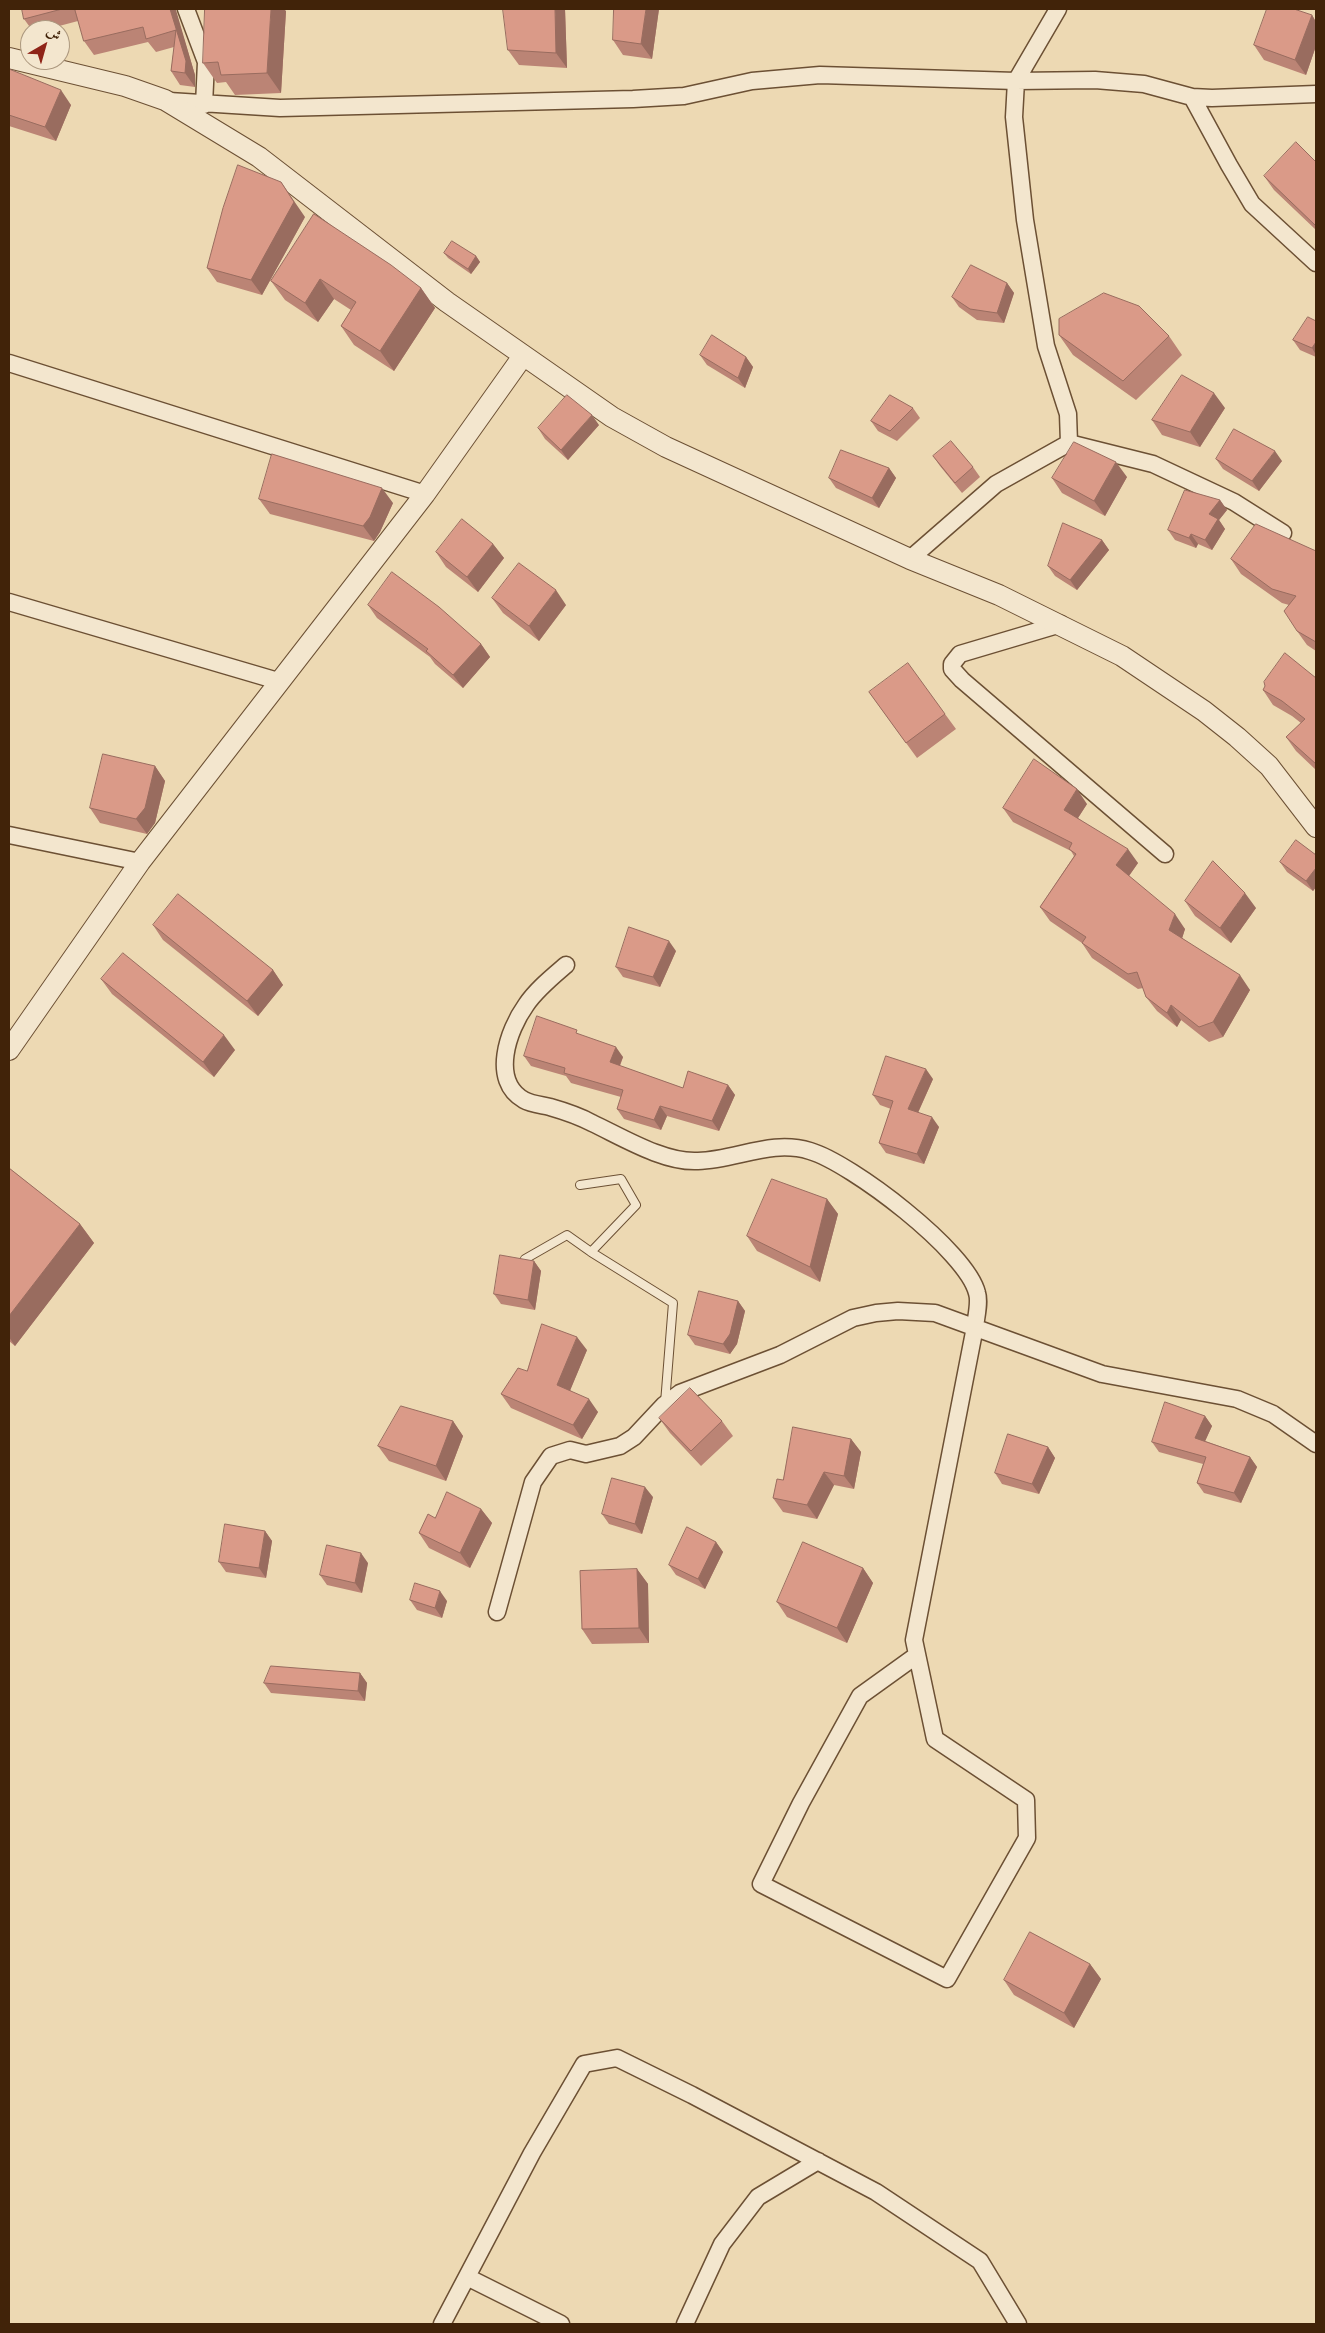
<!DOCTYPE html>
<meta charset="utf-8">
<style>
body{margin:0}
#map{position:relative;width:1325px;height:2333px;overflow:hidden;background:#edd9b3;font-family:"Libre Bodoni",Amiri,serif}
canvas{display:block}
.frame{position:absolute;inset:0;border:10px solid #412309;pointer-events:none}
.north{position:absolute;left:20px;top:20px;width:50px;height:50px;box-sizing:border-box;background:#f3e6ce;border:1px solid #ac987f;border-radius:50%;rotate:38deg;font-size:14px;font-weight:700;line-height:20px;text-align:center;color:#412309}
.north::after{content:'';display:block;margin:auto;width:18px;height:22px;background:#8f2418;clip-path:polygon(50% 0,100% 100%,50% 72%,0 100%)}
</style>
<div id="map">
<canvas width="1325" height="2333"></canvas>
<div class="frame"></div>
<div class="north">ش</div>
</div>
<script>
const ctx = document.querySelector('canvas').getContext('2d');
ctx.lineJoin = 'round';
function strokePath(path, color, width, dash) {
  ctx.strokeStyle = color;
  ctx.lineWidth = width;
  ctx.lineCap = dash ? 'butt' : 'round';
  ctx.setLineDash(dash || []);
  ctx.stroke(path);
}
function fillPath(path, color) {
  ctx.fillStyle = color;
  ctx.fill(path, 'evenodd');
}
const service = new Path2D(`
 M 580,1185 L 621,1179 L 636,1205 L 591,1252 L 673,1303 L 665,1403
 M 525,1259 L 567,1235 L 591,1252`);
const minor = new Path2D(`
 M 186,9 L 206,62 L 204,105
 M 1192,97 L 1229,165 L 1252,204 L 1316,263
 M 169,101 L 280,108 L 633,99 L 684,96 L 752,81 L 820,75 L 1016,81 L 1095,80 L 1144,84 L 1192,97 L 1212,98 L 1316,94
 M 9,363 L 425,494
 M 1069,443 L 1153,464 L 1234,502 L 1283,533
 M 910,559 L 996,484 L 1069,443 L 1068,414 L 1046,346 L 1025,220 L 1014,117 L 1016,81 L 1058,9
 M 9,602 L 278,681
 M 1061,624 L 960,654 L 952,664 L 952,669 L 962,680 L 1165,854
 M 9,835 L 140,862
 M 566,965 C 552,977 536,990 526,1005 C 508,1030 490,1081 524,1100 C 531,1104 542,1105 550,1107 C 564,1111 579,1116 592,1123 C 622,1137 664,1163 698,1161 C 737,1160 771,1139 810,1151 C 851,1163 967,1251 977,1293 C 980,1302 976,1317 975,1327 L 914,1640 L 935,1739 L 1026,1800 L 1027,1838 L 947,1979 L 761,1884 L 801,1803 L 860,1696 L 917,1655
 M 497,1612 L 533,1482 L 551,1456 L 570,1450 L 586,1454 L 620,1446 L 634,1437 L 664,1405 L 680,1393 L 780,1355 L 853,1318 L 876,1313 L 898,1311 L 935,1313 L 1102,1374 L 1237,1399 L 1273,1414 L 1316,1444
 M 467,2277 L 561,2324
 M 442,2324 L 532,2153 L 584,2064 L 617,2058 L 692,2095 L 876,2192 L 980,2261 L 1018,2324
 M 685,2324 L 722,2244 L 758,2197 L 818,2161`);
const tertiary = new Path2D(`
 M 9,58 L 125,86 L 165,100 L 259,157 L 447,302 L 612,417 L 666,447 L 910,559 L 999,595 L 1122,656 L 1204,711 L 1237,737 L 1269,766 L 1316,827
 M 9,1050 L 140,862 L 425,494 L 523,356`);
const wall = new Path2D(`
 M 22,9 L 175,9 L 195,75 L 195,87 L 180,85 L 171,71 L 174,47 L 156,52 L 148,42 L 94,55 L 84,41 L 78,21 L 44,30 L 32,30 L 24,19 Z
 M 565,9 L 567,68 L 519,65 L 508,50 Z
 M 659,9 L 652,59 L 623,55 L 613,40 Z
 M 286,11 L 281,93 L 235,95 L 226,82 L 217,83 L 203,63 Z
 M 1312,15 L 1316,22 L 1316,46 L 1306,75 L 1264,60 L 1254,45 Z
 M 9,69 L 71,105 L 56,141 L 9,126 Z
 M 1316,162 L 1316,230 L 1274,190 L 1264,176 Z
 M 314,214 L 421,288 L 435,308 L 394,371 L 354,345 L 341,326 L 351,310 L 334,299 L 318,322 L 285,300 L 271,281 Z
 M 305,217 L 262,295 L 217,282 L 207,268 Z
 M 444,253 L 476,256 L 480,262 L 471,274 L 448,258 Z
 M 1007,283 L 1014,293 L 1004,323 L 977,320 L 959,307 L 952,297 Z
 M 1316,321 L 1316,357 L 1300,350 L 1293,340 Z
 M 1059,335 L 1169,336 L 1182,355 L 1136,400 L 1073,355 Z
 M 700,355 L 746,357 L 753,367 L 745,388 L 707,365 Z
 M 913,408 L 920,418 L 897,441 L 878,431 L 871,421 Z
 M 1225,408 L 1200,447 L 1162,435 L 1152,420 Z
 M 599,425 L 568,460 L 545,439 L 538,428 Z
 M 933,456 L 973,467 L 980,477 L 962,493 L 940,466 Z
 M 1216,459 L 1282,461 L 1259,491 L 1223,469 Z
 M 889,468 L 896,478 L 879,508 L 836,488 L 829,478 Z
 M 1127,477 L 1105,516 L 1062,493 L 1052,478 Z
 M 259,499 L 393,503 L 380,532 L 374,541 L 270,514 Z
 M 1220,500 L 1227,510 L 1219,520 L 1225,529 L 1212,550 L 1198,544 L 1196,548 L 1175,540 L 1168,530 Z
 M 1102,540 L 1109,550 L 1077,590 L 1055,576 L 1048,566 Z
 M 493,544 L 504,558 L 478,592 L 446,567 L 436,552 Z
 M 1316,551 L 1316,651 L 1307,645 L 1297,631 L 1289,605 L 1282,603 L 1241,574 L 1231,559 Z
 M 492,598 L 566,605 L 539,641 L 503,613 Z
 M 368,605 L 481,644 L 490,657 L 463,688 L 435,664 L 430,657 L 377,618 Z
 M 1316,678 L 1316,770 L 1296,751 L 1286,737 L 1301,723 L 1292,716 L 1273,705 L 1263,690 Z
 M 869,692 L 945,714 L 956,729 L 917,758 Z
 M 155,766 L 165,781 L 155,823 L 147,834 L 100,823 L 90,808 Z
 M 1087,804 L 1078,818 L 1138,863 L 1129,876 L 1185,929 L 1182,938 L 1250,990 L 1223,1037 L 1209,1042 L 1181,1020 L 1177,1027 L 1157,1011 L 1146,997 L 1143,988 L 1138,989 L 1092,958 L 1082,943 L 1050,921 L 1040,907 L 1074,856 L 1071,851 L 1013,822 L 1003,808 Z
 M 1316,855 L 1316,887 L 1313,891 L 1287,872 L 1280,862 Z
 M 1185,901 L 1256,908 L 1231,943 L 1195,916 Z
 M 153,925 L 273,970 L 283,985 L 258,1016 L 163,940 Z
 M 676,951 L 660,987 L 623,977 L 616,967 Z
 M 101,979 L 235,1050 L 214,1077 L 112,994 Z
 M 580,1035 L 623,1057 L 620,1066 L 683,1088 L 728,1085 L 735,1095 L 719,1131 L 667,1116 L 661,1130 L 624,1119 L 617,1109 L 621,1097 L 571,1083 L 566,1076 L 531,1066 L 524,1056 Z
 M 933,1079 L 918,1113 L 939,1127 L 924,1164 L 886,1153 L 879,1143 L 891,1109 L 880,1105 L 873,1095 Z
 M 9,1168 L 80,1224 L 94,1243 L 15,1346 L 9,1341 Z
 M 827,1199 L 838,1214 L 820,1282 L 757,1251 L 747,1236 Z
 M 534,1261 L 541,1271 L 535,1310 L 501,1304 L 494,1294 Z
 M 738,1301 L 745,1311 L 737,1344 L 730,1354 L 695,1345 L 688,1335 Z
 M 587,1350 L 570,1390 L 598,1412 L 582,1439 L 511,1408 L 501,1394 L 527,1371 Z
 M 1205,1416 L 1212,1426 L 1205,1441 L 1250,1457 L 1257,1467 L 1241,1503 L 1204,1493 L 1197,1483 L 1203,1464 L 1159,1452 L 1152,1442 Z
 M 659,1418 L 722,1421 L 733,1436 L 701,1466 L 670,1433 Z
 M 453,1421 L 463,1436 L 446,1481 L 389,1461 L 378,1446 Z
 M 851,1439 L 861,1452 L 854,1489 L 834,1485 L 817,1519 L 783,1512 L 773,1498 L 783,1480 Z
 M 1048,1447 L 1055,1458 L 1039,1494 L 1002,1484 L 995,1473 Z
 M 653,1497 L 642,1534 L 609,1524 L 602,1514 Z
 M 481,1509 L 492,1523 L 470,1568 L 429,1548 L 419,1533 L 435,1518 Z
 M 265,1531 L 272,1541 L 266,1578 L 226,1572 L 219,1562 Z
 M 716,1542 L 723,1552 L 705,1589 L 676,1575 L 669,1565 Z
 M 368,1563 L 362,1593 L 327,1585 L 320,1575 Z
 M 863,1568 L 873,1583 L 847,1643 L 787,1617 L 777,1602 Z
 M 637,1569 L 648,1584 L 649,1643 L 592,1644 L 582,1629 Z
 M 410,1600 L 447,1601 L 442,1618 L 417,1610 Z
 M 360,1673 L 367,1683 L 365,1701 L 271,1693 L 264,1683 Z
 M 1090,1964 L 1101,1979 L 1074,2028 L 1014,1995 L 1004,1980 Z`);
const shadedWall = new Path2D(`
 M 170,9 L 175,9 L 176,10 L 195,75 L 195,87 L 185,73 Z
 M 271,9 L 284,9 L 286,11 L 281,93 L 267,73 Z
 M 555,9 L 565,9 L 567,68 L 556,53 Z
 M 646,9 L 659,9 L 652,59 L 641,44 Z
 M 1312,15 L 1316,22 L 1316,46 L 1306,75 L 1295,60 Z
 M 61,90 L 71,105 L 56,141 L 45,127 Z
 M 281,182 L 305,217 L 262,295 L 251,280 Z
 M 476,256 L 480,262 L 471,274 L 468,269 Z
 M 320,279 L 334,299 L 318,322 L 305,303 Z
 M 1007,283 L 1014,293 L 1004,323 L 997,313 Z
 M 421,288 L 435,308 L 394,371 L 380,351 Z
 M 1316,342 L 1316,355 L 1312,348 Z
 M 746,357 L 753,367 L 745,388 L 738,378 Z
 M 1214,393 L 1225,408 L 1200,447 L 1190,432 Z
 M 592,415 L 599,425 L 568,460 L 561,450 Z
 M 1275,451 L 1282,461 L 1259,491 L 1252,481 Z
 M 1116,462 L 1127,477 L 1105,516 L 1094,501 Z
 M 889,468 L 896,478 L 879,508 L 872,498 Z
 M 382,488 L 393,503 L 380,532 L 374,541 L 363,526 Z
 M 1220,500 L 1227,510 L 1219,520 L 1225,529 L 1212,550 L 1205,540 L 1209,514 Z
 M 1191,534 L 1198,544 L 1196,548 L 1189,538 Z
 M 1102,540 L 1109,550 L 1077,590 L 1070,580 Z
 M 493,544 L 504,558 L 478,592 L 467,577 Z
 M 556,590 L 566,605 L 539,641 L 529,626 Z
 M 481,644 L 490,657 L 463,688 L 453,675 Z
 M 155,766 L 165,781 L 155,823 L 147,834 L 136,819 Z
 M 1077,789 L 1087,804 L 1074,824 L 1064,810 Z
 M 1128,849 L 1138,863 L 1126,880 L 1116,865 Z
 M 1316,868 L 1316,887 L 1313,891 L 1306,881 Z
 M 1245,893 L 1256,908 L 1231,943 L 1220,928 Z
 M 1175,914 L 1185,929 L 1180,945 L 1169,930 Z
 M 669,941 L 676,951 L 660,987 L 653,977 Z
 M 273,970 L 283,985 L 258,1016 L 247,1001 Z
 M 1240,975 L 1250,990 L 1223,1037 L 1213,1022 Z
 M 1171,1005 L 1181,1020 L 1177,1027 L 1167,1013 Z
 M 224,1035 L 235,1050 L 214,1077 L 203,1062 Z
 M 616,1047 L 623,1057 L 617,1072 L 610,1062 Z
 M 926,1069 L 933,1079 L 915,1119 L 908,1109 Z
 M 728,1085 L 735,1095 L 719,1131 L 712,1121 Z
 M 660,1106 L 667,1116 L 661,1130 L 654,1120 Z
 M 932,1117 L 939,1127 L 924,1164 L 917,1154 Z
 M 827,1199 L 838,1214 L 820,1282 L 810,1267 Z
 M 80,1224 L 94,1243 L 15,1346 L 9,1337 L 9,1316 Z
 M 534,1261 L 541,1271 L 535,1310 L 528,1300 Z
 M 738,1301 L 745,1311 L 737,1344 L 730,1354 L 723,1344 Z
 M 577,1337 L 587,1350 L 567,1398 L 557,1385 Z
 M 589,1399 L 598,1412 L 582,1439 L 573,1425 Z
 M 1205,1416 L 1212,1426 L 1202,1448 L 1195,1438 Z
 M 453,1421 L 463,1436 L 446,1481 L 436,1466 Z
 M 851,1439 L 861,1452 L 854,1489 L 844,1476 Z
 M 1048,1447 L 1055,1458 L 1039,1494 L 1032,1484 Z
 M 1250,1457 L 1257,1467 L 1241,1503 L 1234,1493 Z
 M 824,1472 L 834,1485 L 817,1519 L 807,1505 Z
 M 645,1487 L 653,1497 L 642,1534 L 635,1524 Z
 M 481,1509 L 492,1523 L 470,1568 L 460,1553 Z
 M 265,1531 L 272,1541 L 266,1578 L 259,1568 Z
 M 716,1542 L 723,1552 L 705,1589 L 698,1579 Z
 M 361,1553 L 368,1563 L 362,1593 L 355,1583 Z
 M 863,1568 L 873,1583 L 847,1643 L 837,1628 Z
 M 637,1569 L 648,1584 L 649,1643 L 639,1628 Z
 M 440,1591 L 447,1601 L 442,1618 L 435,1608 Z
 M 360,1673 L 367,1683 L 365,1701 L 358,1691 Z
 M 1090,1964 L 1101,1979 L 1074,2028 L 1064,2013 Z`);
const building = new Path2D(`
 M 22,9 L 62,9 L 24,19 Z
 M 75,9 L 170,9 L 186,61 L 185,73 L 171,71 L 176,30 L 146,39 L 143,27 L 84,41 Z
 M 205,9 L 271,9 L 267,73 L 221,75 L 218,62 L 203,63 Z
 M 503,9 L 555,9 L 556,53 L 508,50 Z
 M 614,9 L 646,9 L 641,44 L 613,40 Z
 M 1267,9 L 1294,9 L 1312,15 L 1295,60 L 1254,45 Z
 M 9,69 L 61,90 L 45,127 L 9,115 Z
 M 1296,142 L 1316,162 L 1316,226 L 1264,176 Z
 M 238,165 L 281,182 L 294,202 L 251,280 L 207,268 L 223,208 Z
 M 314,214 L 391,265 L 421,288 L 380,351 L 341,326 L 356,302 L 320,279 L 305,303 L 271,281 Z
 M 452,241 L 476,256 L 468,269 L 444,253 Z
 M 971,265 L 1007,283 L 997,313 L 970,309 L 952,297 Z
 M 1104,293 L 1139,306 L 1169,336 L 1123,381 L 1059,335 L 1059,319 Z
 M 1308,317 L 1316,321 L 1316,342 L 1312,348 L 1293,340 Z
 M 712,335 L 746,357 L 738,378 L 700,355 Z
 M 1182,375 L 1214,393 L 1190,432 L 1152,420 Z
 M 567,395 L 592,415 L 561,450 L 538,428 Z
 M 890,395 L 913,408 L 890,431 L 871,421 Z
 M 1234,429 L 1275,451 L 1252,481 L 1216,459 Z
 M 951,441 L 973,467 L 955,483 L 933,456 Z
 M 1074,442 L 1116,462 L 1094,501 L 1052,478 Z
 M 841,450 L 889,468 L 872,498 L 829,478 Z
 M 272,454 L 382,488 L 370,517 L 363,526 L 259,499 Z
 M 1185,490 L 1220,500 L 1209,514 L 1218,519 L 1205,540 L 1191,534 L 1189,538 L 1168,530 Z
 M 462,519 L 493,544 L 467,577 L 436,552 Z
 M 1063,523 L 1102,540 L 1070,580 L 1048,566 Z
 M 1256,524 L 1316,551 L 1316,642 L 1297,631 L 1284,611 L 1296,596 L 1272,589 L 1231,559 Z
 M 519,563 L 556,590 L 529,626 L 492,598 Z
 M 392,572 L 439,607 L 481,644 L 453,675 L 426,651 L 428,649 L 368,605 Z
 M 1285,653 L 1316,678 L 1316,764 L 1286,737 L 1305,719 L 1282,701 L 1263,690 L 1265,686 L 1264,682 Z
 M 908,663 L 945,714 L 906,743 L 869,692 Z
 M 103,754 L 155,766 L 145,808 L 136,819 L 90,808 Z
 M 1034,759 L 1077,789 L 1064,810 L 1128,849 L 1116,865 L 1175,914 L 1169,930 L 1240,975 L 1213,1022 L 1199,1027 L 1171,1005 L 1167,1013 L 1146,997 L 1137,972 L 1128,974 L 1082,943 L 1086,937 L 1040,907 L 1076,854 L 1069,849 L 1072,843 L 1003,808 Z
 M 1296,840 L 1316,855 L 1316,868 L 1306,881 L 1280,862 Z
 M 1213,861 L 1245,893 L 1220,928 L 1185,901 Z
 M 178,894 L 273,970 L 247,1001 L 153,925 Z
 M 629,927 L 669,941 L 653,977 L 616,967 Z
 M 123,953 L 224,1035 L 203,1062 L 101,979 Z
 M 537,1016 L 577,1030 L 576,1033 L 616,1047 L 610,1062 L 683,1088 L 688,1071 L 728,1085 L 712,1121 L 660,1106 L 654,1120 L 617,1109 L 623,1090 L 564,1073 L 565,1068 L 524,1056 Z
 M 886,1056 L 926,1069 L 908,1109 L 932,1117 L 917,1154 L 879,1143 L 893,1101 L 873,1095 Z
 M 9,1168 L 80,1224 L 9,1316 Z
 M 772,1179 L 827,1199 L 810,1267 L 747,1236 Z
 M 500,1255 L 534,1261 L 528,1300 L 494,1294 Z
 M 699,1291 L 738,1301 L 730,1334 L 723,1344 L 688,1335 Z
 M 542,1324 L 577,1337 L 557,1385 L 589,1399 L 573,1425 L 501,1394 L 518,1368 L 527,1371 Z
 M 690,1388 L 722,1421 L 691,1451 L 659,1418 Z
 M 1165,1402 L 1205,1416 L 1195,1438 L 1250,1457 L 1234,1493 L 1197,1483 L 1206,1457 L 1152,1442 Z
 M 401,1406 L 453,1421 L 436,1466 L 378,1446 Z
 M 793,1427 L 851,1439 L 844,1476 L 824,1472 L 807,1505 L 773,1498 L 777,1479 L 783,1480 Z
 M 1008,1434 L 1048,1447 L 1032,1484 L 995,1473 Z
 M 612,1478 L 645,1487 L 635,1524 L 602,1514 Z
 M 447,1492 L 481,1509 L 460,1553 L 419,1533 L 428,1514 L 435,1518 Z
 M 225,1524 L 265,1531 L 259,1568 L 219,1562 Z
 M 687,1527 L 716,1542 L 698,1579 L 669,1565 Z
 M 803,1542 L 863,1568 L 837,1628 L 777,1602 Z
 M 327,1545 L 361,1553 L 355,1583 L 320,1575 Z
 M 637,1569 L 639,1628 L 582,1629 L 580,1571 Z
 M 415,1583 L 440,1591 L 435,1608 L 410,1600 Z
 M 271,1666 L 360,1673 L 358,1691 L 264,1683 Z
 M 1030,1932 L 1090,1964 L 1064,2013 L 1004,1980 Z`);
strokePath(service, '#6c5034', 10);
strokePath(minor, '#6c5034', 19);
strokePath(tertiary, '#6c5034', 22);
strokePath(service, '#f3e6ce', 8);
strokePath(minor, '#f3e6ce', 16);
strokePath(tertiary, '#f3e6ce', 20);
fillPath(wall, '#bb8475');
fillPath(shadedWall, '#996c5f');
fillPath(building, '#da9a88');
strokePath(building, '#996c5f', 1);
</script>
